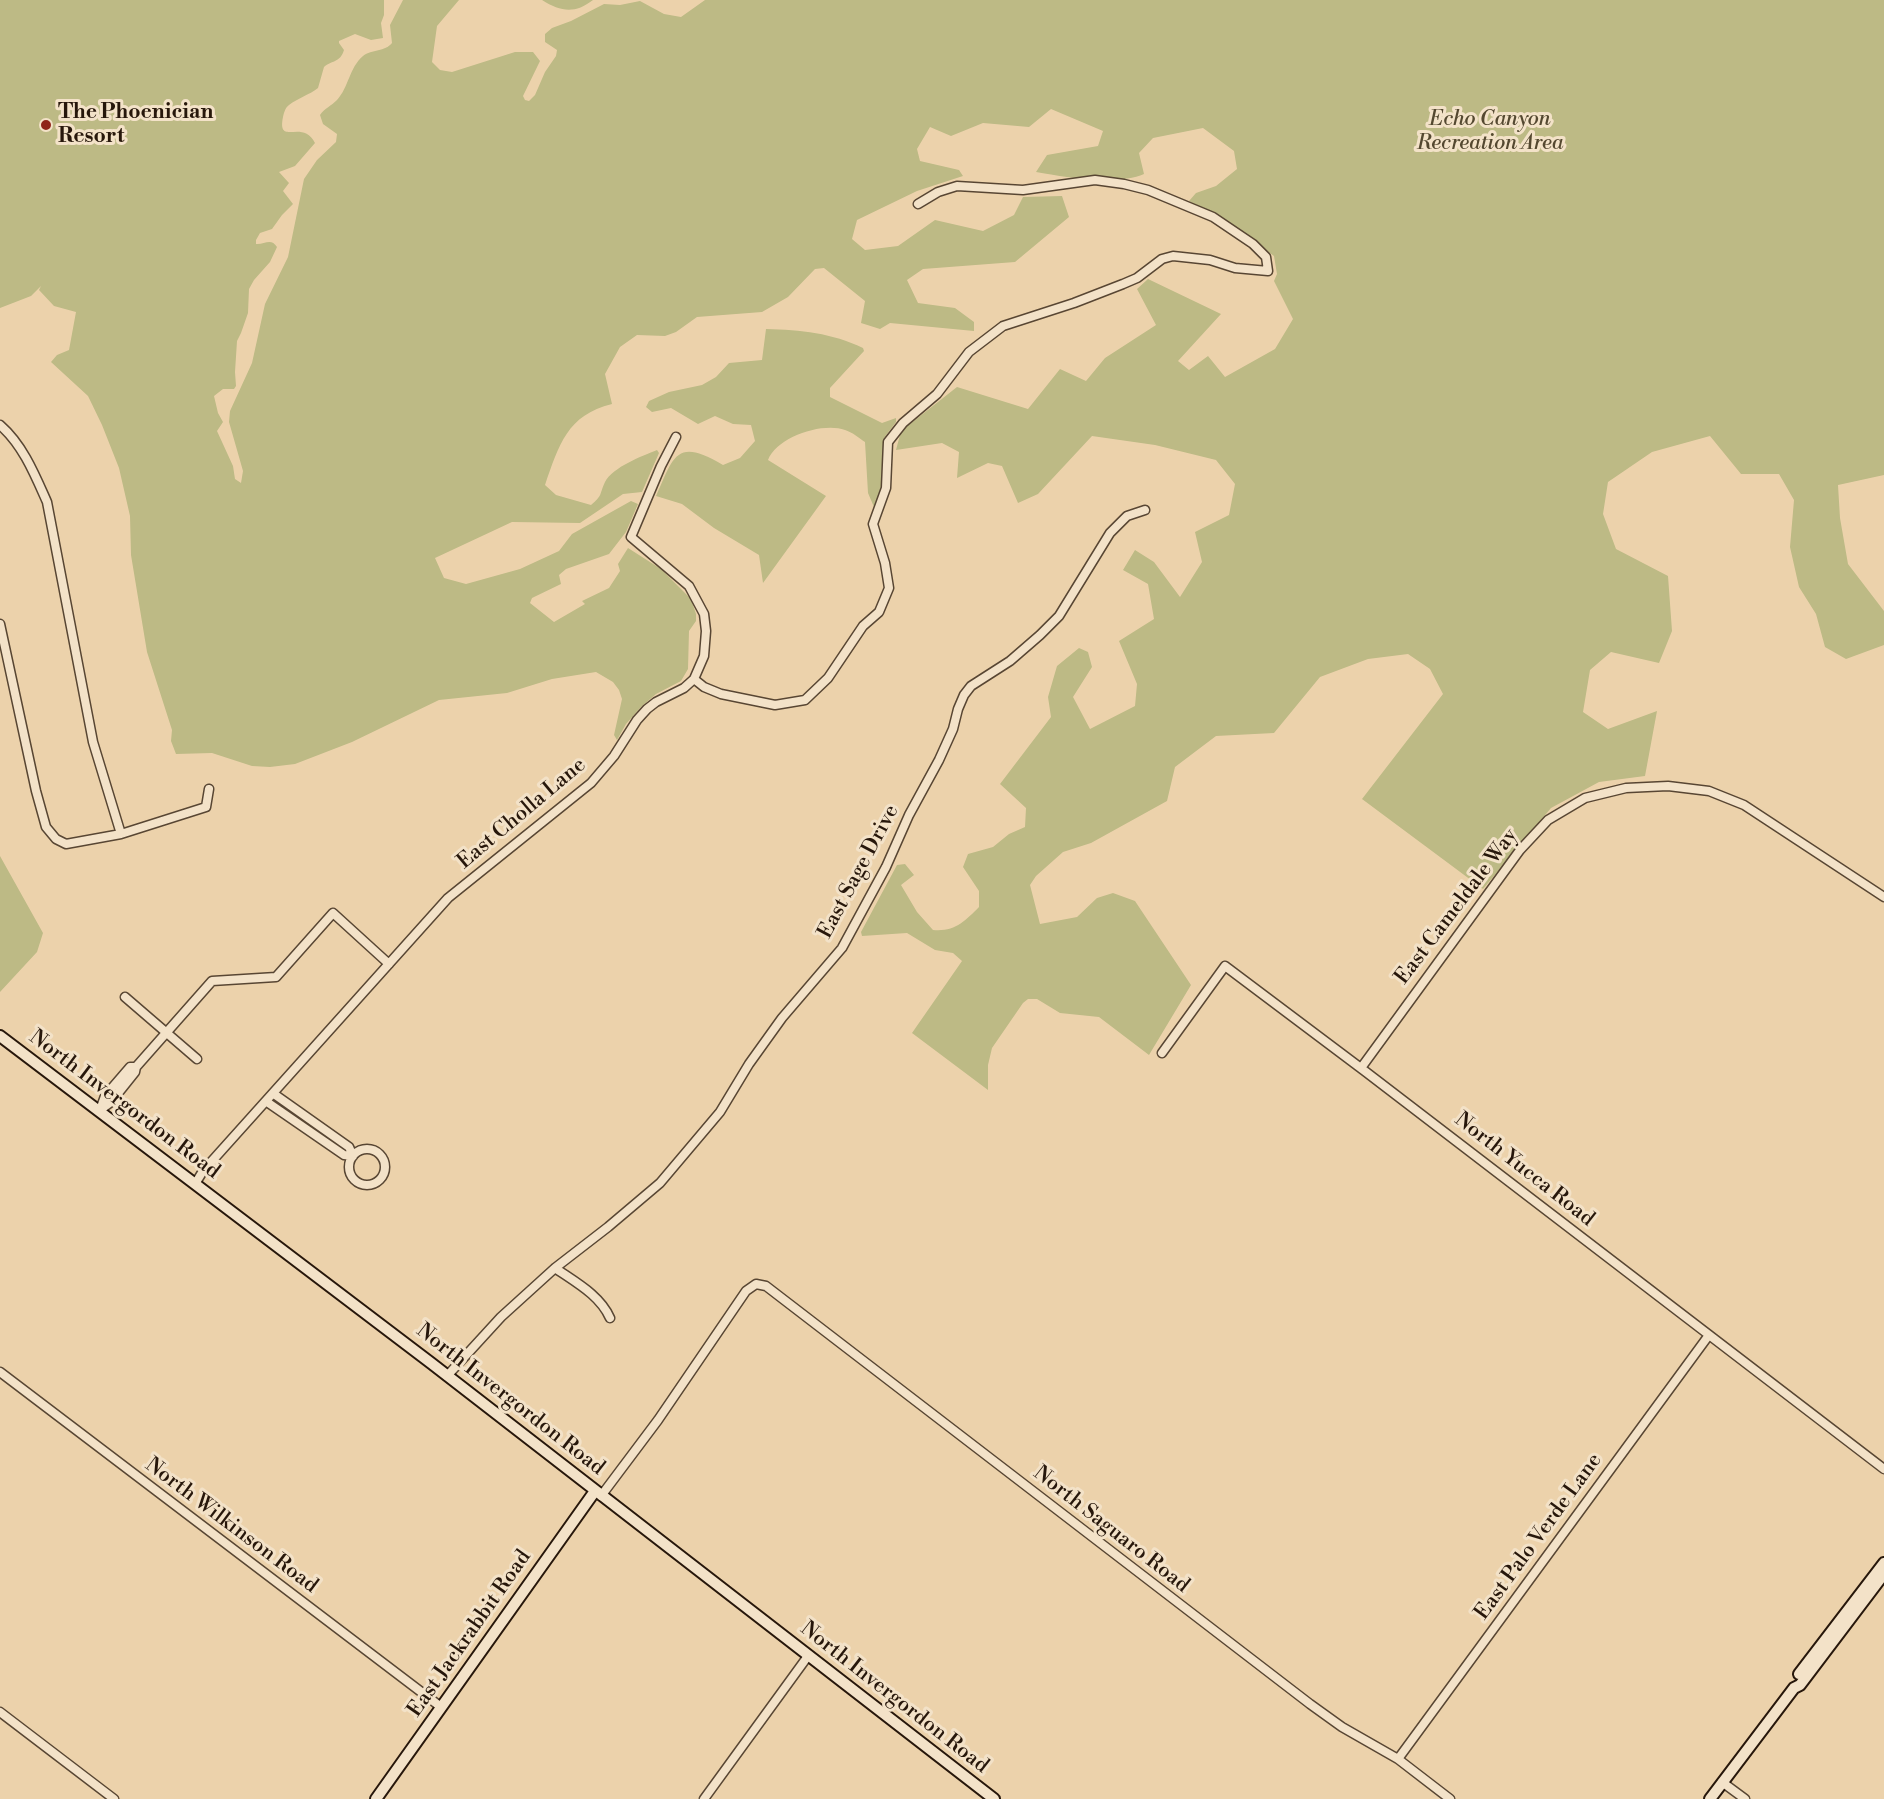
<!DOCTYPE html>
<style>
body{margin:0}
canvas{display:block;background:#ecd2ab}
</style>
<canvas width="1884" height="1799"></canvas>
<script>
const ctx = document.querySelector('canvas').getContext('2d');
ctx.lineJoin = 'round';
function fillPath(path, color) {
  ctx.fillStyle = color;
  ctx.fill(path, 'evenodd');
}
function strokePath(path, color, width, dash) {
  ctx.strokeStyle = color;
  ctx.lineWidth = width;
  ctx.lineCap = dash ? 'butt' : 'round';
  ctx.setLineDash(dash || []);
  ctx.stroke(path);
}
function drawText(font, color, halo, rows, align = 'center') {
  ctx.font = font + ' "Libre Bodoni",serif';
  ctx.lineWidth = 6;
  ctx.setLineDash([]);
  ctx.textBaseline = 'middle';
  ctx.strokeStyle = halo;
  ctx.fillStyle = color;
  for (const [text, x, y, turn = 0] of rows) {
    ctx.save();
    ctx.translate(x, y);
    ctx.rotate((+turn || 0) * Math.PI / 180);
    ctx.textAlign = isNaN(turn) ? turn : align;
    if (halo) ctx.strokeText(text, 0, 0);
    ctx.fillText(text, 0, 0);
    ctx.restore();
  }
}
const green = new Path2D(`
 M 0,0 L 384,0 L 384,15 L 381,23 L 383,38 L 371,40 L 355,34 L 339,41 L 339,43 L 344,50 C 340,63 332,60 324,67 L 318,88 C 309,95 298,98 289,105 C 285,108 284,113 283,117 C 277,147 303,118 315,143 L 295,166 L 279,172 L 289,183 L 283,191 L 293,204 L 282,215 L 272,229 L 260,233 L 256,240 L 256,244 C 264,245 271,237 277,247 L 270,262 L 254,280 L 249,289 L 248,313 L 241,333 L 237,341 L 235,372 L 236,386 L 234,389 L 223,389 L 214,396 L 218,413 L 223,422 L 217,431 L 233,466 L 235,479 L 241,483 L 243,471 L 229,422 L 230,411 L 252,363 L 265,304 L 288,257 L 304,179 L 317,160 L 336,142 L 337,134 L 323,124 L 320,115 C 325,108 331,106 337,100 C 349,87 349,68 363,56 C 372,49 385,52 392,43 L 390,25 L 403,0 L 459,0 L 437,26 L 432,62 L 440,70 L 452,72 L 515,52 L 533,52 L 540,61 L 523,96 L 525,100 L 529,101 L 535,95 L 545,72 L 556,56 L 557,50 L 545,42 L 545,34 L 552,28 L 571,21 L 604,4 L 620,5 L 640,1 L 664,14 L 681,17 L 705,0 L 1884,0 L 1884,475 L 1838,485 L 1840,518 L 1848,564 L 1884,611 L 1884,645 L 1846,659 L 1825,647 L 1816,614 L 1799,587 L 1790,547 L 1794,500 L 1779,474 L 1741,474 L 1710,436 L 1652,452 L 1608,482 L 1603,514 L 1616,549 L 1668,576 L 1672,631 L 1659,663 L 1611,652 L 1590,670 L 1583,712 L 1608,729 L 1657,711 L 1645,776 L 1599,782 L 1551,808 L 1483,889 L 1362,799 L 1443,694 L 1430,669 L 1408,654 L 1368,659 L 1320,677 L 1274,733 L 1216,736 L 1175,767 L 1167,801 L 1091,843 L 1063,852 L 1036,876 L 1030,885 L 1040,924 L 1077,917 L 1097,898 L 1113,893 L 1135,901 L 1191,985 L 1149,1055 L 1099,1017 L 1060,1013 L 1037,999 L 1028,999 L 1023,1003 L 992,1048 L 988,1065 L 988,1090 L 912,1033 L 962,961 L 953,953 L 935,950 L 907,933 L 862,936 L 861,932 L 897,865 L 905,864 L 914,875 L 901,885 L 917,912 L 933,930 C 955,932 965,921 979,907 L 979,891 L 963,867 L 968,854 L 993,847 L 1009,834 L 1025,827 L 1026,808 L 1000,784 L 1051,717 L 1048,697 L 1057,666 L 1079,648 L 1088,652 L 1092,667 L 1073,697 L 1090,729 L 1135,706 L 1137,684 L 1119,641 L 1154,619 L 1148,584 L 1123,570 L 1135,550 L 1154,562 L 1180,597 L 1202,562 L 1195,532 L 1229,515 L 1235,484 L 1216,460 L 1155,445 L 1092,436 L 1038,494 L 1018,503 L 1002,466 L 988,463 L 957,478 L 959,452 L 942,443 L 896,450 L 901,431 L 957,387 L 1028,409 L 1060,369 L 1086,381 L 1105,358 L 1156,325 L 1137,289 L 1148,279 L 1221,314 L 1178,361 L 1189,370 L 1208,356 L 1225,377 L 1275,349 L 1293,319 L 1274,281 L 1277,274 L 1274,256 L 1226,221 L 1189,201 L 1196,193 L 1216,186 L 1237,169 L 1234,151 L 1203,128 L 1153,138 L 1139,153 L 1144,174 C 1118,186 1064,177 1036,172 L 1047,155 L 1098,146 L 1103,131 L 1051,109 L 1029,127 L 983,123 L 951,136 L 930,127 L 917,149 L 920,161 L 959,170 L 963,176 L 917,191 L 857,220 L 852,239 L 865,250 L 898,246 L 935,220 L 983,231 L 1014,215 L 1023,197 L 1062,196 L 1069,217 L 1015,262 L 923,269 L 907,280 L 918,303 L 955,308 L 974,322 L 974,331 L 890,323 L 880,329 L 861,323 L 865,301 L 824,268 L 815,269 L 788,297 L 762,312 L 697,317 L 676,332 L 665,336 L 637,335 L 620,347 L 605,374 L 612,404 C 567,415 559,445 545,485 L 556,495 L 591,505 C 603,495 599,495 605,482 C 613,467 642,456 657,450 L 659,453 L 642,492 L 623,494 L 580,523 L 512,522 L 435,558 L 444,578 L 466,584 L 520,569 L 559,551 L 572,534 L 631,501 L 638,504 L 626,532 L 609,554 L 566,569 L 559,575 L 561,584 L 532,598 L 530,603 L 554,622 L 585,604 L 582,601 L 609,588 L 620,571 L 618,564 L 628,548 L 661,569 L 691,599 L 696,614 L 696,621 L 689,631 L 688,669 L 681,681 L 656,694 L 641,707 L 626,724 L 617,740 L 614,735 L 622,699 L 619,690 L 613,682 L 596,672 L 552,679 L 507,693 L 439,700 L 352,742 L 295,764 L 270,767 L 252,766 L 212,753 L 176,754 L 171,741 L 172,730 L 147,652 L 131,555 L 130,516 L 119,468 L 102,425 L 88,396 L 51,362 L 57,355 L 69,350 L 76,312 L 54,306 L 39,290 L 41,286 L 31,296 L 0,308 Z
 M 542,0 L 593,0 C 575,14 561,12 542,0 Z
 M 766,329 C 801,330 832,333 863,348 L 864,351 L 830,388 L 830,397 L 882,423 L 896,418 L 896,422 L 884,438 L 883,484 L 874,507 L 868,493 L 865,442 C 859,438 852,432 845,430 C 822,422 777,437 768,460 L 826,496 L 763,583 L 759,555 L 714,528 L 682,504 L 656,496 C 674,456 676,437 723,465 L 740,458 L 755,441 L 751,425 L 733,424 L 715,416 L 698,424 L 671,408 L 652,412 L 646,407 L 649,401 L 669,392 L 702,385 L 716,377 L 729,363 L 762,360 Z
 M 0,856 L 43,933 L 37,952 L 0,992 Z`);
const street = new Path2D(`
 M 0,425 C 23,445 35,475 47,502 L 93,742 L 121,834
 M 0,624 L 36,791 L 46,827 L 56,839 L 66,844 L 121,834 L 206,807 L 209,789
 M 694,679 L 704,687 L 721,694 L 775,705 L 805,700 L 828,678 L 863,626 L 879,612 L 889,588 L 885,563 L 873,524 L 886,488 L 888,442 L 903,423 L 937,394 L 969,352 L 1003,326 L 1074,303 L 1123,284 L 1137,278 L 1162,259 L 1173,256 L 1210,260 L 1235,268 L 1268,271 L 1266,257 L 1253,244 L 1213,217 L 1148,190 L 1124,184 L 1095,180 L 1023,190 L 957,186 L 938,192 L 918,204
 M 125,997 L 197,1059
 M 1162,1053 L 1225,966 L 1366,1072 L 1884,1469
 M 1361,1068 L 1520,850 L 1548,820 L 1585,798 L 1626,788 L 1668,786 L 1709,791 L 1744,805 L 1884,897
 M 267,1102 L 344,1155 L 353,1156 L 349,1147 L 274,1094
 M 100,1110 L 111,1102 L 135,1072 L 136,1067 L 212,981 L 276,977 L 333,913 L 389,964
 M 100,1110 L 105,1096 L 130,1067 L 136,1067
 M349 1167a18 18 0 1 1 36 0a18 18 0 1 1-36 0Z
 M 195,1184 L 203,1171 L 448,898 L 591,783 L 614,756 L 637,720 L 647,709 L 656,702 L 684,688 L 694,679 L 704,656 L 706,631 L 704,614 L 689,586 L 631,537 L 661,466 L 676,437
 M 555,1268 C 575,1282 600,1295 610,1318
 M 0,1372 L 441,1707
 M 447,1376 L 501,1317 L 555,1268 L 608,1227 L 660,1183 L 720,1112 L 749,1064 L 782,1018 L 842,948 L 886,867 L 909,815 L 939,760 L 953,729 L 958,709 L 964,695 L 971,686 L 1010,661 L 1040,635 L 1059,616 L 1110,533 L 1127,516 L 1145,510
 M 601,1496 L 658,1420 L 746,1291 L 756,1284 L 766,1286 L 1310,1704 L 1342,1727 L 1398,1759 L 1450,1799
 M 0,1712 L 114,1799
 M 1398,1759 L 1709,1335
 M 1722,1782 L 1745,1799
 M 704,1799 L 808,1656`);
const secondary = new Path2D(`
 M 0,1036 L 431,1363 L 994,1799
 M 1799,1674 L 1884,1563
 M 376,1799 L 595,1491
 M 1710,1799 L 1794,1688 L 1800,1685 L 1884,1574`);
const markers = [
 [46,125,6,"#8f2418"]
];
const poiNames = [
 ["The Phoenician",58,113],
 ["Resort",58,137]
];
const parkNames = [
 ["Echo Canyon",1490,120],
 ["Recreation Area",1490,144]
];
const streetNames = [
 ["East Cholla Lane",522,814,-40],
 ["East Sage Drive",859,872,-62],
 ["East Cameldale Way",1457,907,-53],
 ["North Invergordon Road",124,1105,37],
 ["North Yucca Road",1524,1170,38],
 ["North Invergordon Road",510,1400,38],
 ["North Wilkinson Road",231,1526,37],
 ["North Saguaro Road",1111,1530,38],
 ["East Palo Verde Lane",1539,1537,-54],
 ["East Jackrabbit Road",470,1634,-55],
 ["North Invergordon Road",894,1698,38]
];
fillPath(green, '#bdba85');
strokePath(street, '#584633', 11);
strokePath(secondary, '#27170b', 14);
strokePath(street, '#f3e2c8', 8);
strokePath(secondary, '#f3e2c8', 10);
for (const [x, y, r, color] of markers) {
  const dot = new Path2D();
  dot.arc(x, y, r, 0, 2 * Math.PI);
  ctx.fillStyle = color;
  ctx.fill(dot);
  strokePath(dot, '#f3e2c8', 2);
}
drawText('bold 21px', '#27170b', '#f3e2c8', poiNames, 'left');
drawText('italic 21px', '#544830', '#f3e2c8', parkNames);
drawText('21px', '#27170b', '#f3e2c8', streetNames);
</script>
